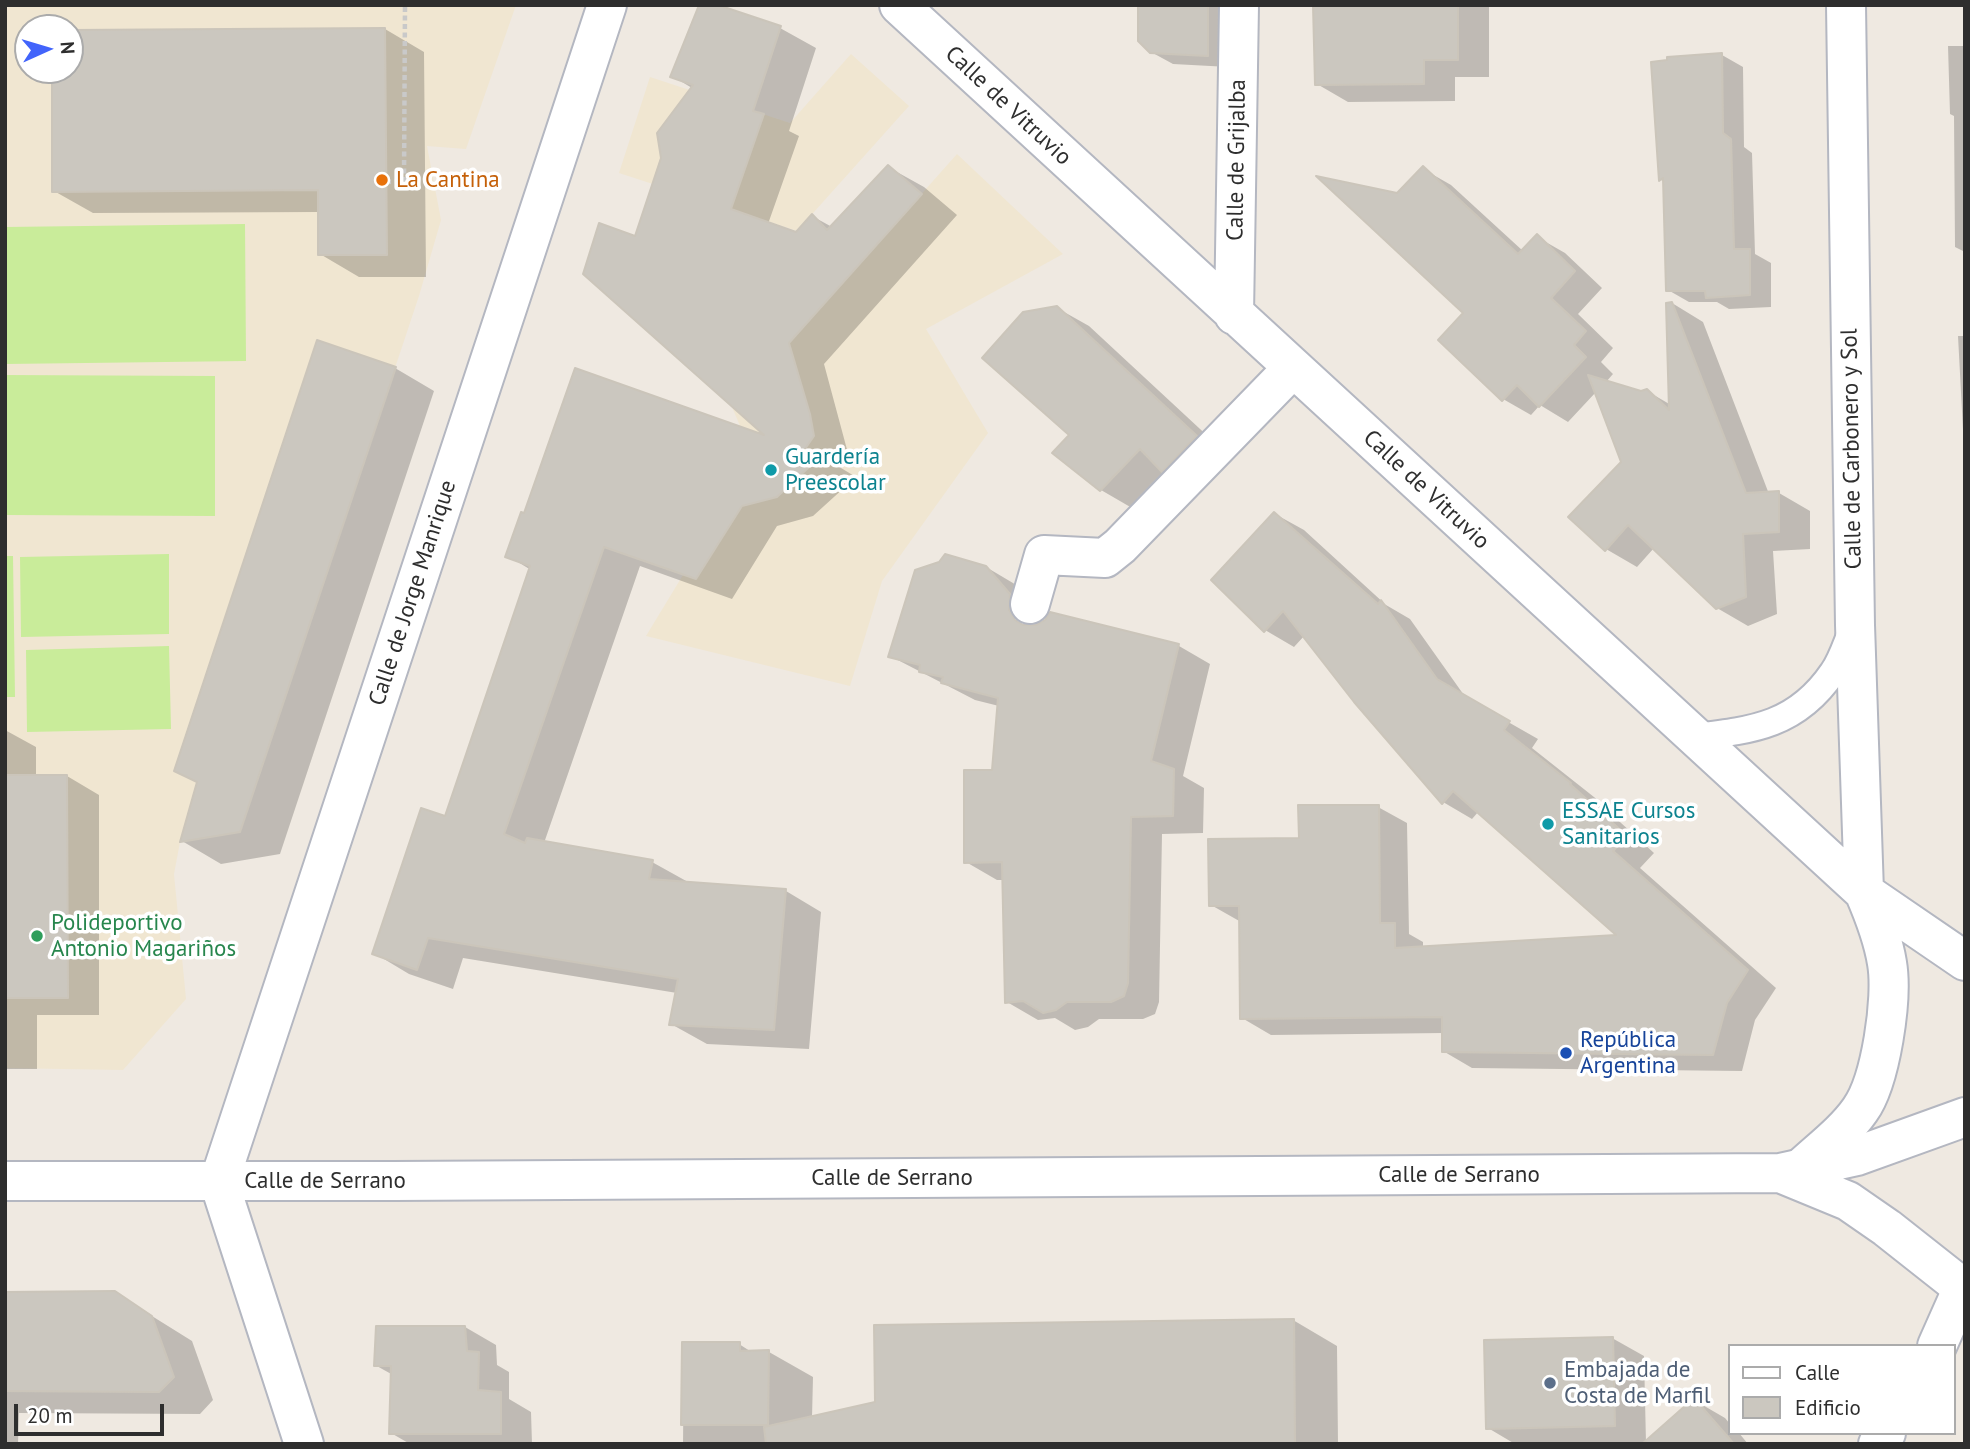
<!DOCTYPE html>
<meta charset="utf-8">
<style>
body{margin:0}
#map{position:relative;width:1970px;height:1449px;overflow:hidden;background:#efe9e1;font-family:"PT Sans",sans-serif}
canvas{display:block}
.frame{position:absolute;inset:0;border:7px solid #2e2e2e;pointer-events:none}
.legend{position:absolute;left:1728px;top:1344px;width:228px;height:91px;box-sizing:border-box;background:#fff;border:2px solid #ababab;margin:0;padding:9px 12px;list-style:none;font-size:21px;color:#2e2e2e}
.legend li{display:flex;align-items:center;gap:14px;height:35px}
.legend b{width:35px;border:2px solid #ababab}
.north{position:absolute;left:14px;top:14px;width:70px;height:70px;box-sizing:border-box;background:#fff;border:2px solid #ababab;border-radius:50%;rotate:86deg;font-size:19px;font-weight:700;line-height:28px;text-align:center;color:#2e2e2e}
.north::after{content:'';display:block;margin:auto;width:24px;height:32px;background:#4264fb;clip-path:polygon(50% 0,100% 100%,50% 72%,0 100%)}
.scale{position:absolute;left:14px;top:1404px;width:150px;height:32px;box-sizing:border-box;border:4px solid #2e2e2e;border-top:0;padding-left:9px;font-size:21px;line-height:24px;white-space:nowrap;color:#2e2e2e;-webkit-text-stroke:5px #fff;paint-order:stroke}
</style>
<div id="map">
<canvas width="1970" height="1449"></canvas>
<div class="frame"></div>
<ul class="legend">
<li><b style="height:9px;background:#fff"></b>Calle</li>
<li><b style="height:19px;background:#cbc7bf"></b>Edificio</li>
</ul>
<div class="north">N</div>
<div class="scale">20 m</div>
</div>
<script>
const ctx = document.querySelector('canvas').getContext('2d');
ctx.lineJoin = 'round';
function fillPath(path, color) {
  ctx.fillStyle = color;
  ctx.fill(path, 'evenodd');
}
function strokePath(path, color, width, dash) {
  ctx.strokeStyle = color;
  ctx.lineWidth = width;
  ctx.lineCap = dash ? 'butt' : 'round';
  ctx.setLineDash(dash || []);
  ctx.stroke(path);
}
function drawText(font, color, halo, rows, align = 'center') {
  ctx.font = font + ' "PT Sans",sans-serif';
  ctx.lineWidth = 7;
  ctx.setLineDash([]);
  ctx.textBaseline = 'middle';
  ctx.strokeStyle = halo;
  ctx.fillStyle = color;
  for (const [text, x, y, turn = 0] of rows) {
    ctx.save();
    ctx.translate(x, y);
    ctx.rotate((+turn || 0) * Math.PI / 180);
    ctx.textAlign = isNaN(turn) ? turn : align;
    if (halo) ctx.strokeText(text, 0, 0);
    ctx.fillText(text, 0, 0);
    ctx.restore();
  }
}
const education = new Path2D(`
 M 5,5 L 516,5 L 466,149 L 427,146 L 441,220 L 419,296 L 240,832 L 180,842 L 174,874 L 186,999 L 123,1070 L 5,1068 ZM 28,28 L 70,28 L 70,70 L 28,70 Z
 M 851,54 L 909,106 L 797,231 L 619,173 L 650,77 L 790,123 Z
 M 957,154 L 1063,254 L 926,329 L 988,433 L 882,581 L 850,686 L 646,636 L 737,486 L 743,433 L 732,407 Z`);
const pitch = new Path2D(`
 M 245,224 L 246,361 L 5,364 L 5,227 Z
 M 5,375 L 215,376 L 215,516 L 5,515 Z
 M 169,554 L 169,634 L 21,637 L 20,557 Z
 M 5,556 L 13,556 L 15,697 L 5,697 Z
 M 169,646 L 171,729 L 27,732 L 26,650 Z`);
const shadow = new Path2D(`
 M 712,5 L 780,28 L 816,48 L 789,131 L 799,136 L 768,224 L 797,234 L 812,216 L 832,227 L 888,167 L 924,187 L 957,215 L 824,364 L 849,457 L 841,468 L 856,477 L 813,516 L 777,526 L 732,599 L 640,566 L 544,843 L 652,862 L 688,882 L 786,891 L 821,912 L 809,1049 L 707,1044 L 671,1024 L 677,993 L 463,958 L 453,989 L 409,974 L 374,953 L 446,819 L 531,570 L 508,556 L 772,439 L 636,239 L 692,88 L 672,76 Z
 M 1140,5 L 1229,5 L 1229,67 L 1173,64 L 1151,52 Z
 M 1315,5 L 1489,5 L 1489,77 L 1455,77 L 1455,101 L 1348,102 L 1317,84 Z
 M 385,29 L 424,52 L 426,277 L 359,277 L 320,254 L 319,212 L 93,213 L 54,191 L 53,70 L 70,70 L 70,31 Z
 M 1948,46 L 1965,46 L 1965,252 L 1955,247 L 1954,116 L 1950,114 Z
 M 1722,55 L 1743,67 L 1744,147 L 1752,153 L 1755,254 L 1771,263 L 1771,307 L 1729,309 L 1717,302 L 1689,302 L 1668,290 L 1665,182 L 1661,180 L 1653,64 Z
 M 1423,169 L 1451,185 L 1523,251 L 1537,237 L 1565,253 L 1602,288 L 1578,314 L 1613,348 L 1601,362 L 1613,374 L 1606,382 L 1641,393 L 1647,391 L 1671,405 L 1672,303 L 1703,322 L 1769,494 L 1779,493 L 1810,511 L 1810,549 L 1773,551 L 1777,614 L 1748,626 L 1717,608 L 1654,548 L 1637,567 L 1606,549 L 1623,463 L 1596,392 L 1568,422 L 1540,405 L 1531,415 L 1503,399 L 1465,313 L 1398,195 Z
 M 1057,308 L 1089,326 L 1227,454 L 1132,508 L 1101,490 L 1071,435 Z
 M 1958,336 L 1965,336 L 1965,468 Z
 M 395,368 L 434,391 L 280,854 L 221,864 L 182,841 L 199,783 L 176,770 Z
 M 1275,514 L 1304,530 L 1386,605 L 1410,619 L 1466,698 L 1538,739 L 1532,748 L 1599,801 L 1598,802 L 1654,853 L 1640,868 L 1776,988 L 1755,1020 L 1742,1071 L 1472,1068 L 1443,1051 L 1444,1033 L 1271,1035 L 1242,1018 L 1241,922 L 1211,905 L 1301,839 L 1378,807 L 1407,823 L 1409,934 L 1423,942 L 1423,948 L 1620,937 L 1479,811 L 1472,819 L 1443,802 L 1305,635 L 1294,647 L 1265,630 Z
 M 986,567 L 1018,586 L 1041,613 L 1040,625 L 1046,621 L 1051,614 L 1179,646 L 1210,664 L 1183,776 L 1204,788 L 1203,833 L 1162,834 L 1159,1002 L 1155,1014 L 1143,1019 L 1099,1019 L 1088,1027 L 1075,1030 L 1055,1018 L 1038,1020 L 1007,1002 L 1004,880 L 997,880 L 966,862 L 994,771 L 999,706 L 975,700 L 890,656 ZM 1007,613 L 1032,627 L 1025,627 L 1005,616 Z
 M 5,730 L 36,747 L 36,777 L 67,776 L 99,795 L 99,1015 L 37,1015 L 37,1069 L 5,1069 Z
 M 115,1293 L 192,1341 L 213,1400 L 200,1414 L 19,1413 L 18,1444 L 5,1444 L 5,1294 Z
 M 1293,1320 L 1337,1346 L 1338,1444 L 683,1444 L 684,1344 L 739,1344 L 753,1353 L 769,1352 L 813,1377 L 812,1418 Z
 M 465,1327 L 496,1345 L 497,1365 L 509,1372 L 509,1399 L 531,1412 L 532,1444 L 410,1444 L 391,1433 L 393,1375 L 375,1365 Z
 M 1612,1338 L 1644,1356 L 1646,1443 L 1694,1400 L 1725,1418 L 1730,1424 L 1730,1433 L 1739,1433 L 1748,1444 L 1515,1444 L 1488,1428 Z`);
const building = new Path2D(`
 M 699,5 L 718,5 L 781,26 L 753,111 L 764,114 L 731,209 L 796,232 L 812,214 L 827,230 L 888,165 L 922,194 L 789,343 L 810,414 L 814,436 L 805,449 L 822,455 L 777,497 L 742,506 L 696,579 L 604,547 L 504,834 L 525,843 L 527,838 L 653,860 L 649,879 L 786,889 L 774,1030 L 669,1025 L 678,979 L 428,938 L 417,970 L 372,954 L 421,808 L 445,816 L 530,566 L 505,557 L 521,512 L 524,513 L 575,368 L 764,435 L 583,274 L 599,223 L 635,236 L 661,158 L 657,133 L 693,85 L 670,77 Z
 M 1138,5 L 1208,5 L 1208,56 L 1150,53 L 1138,41 Z
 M 1313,5 L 1458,5 L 1458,60 L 1424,60 L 1424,84 L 1315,85 Z
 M 385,28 L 387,255 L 318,255 L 318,190 L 52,192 L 52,70 L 70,70 L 70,30 Z
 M 1722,53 L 1723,133 L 1731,139 L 1734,249 L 1750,249 L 1750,295 L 1706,298 L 1705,291 L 1666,291 L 1663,178 L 1659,181 L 1651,62 L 1667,60 L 1667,57 Z
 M 1423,166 L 1518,254 L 1537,234 L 1575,271 L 1551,298 L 1586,331 L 1574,345 L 1586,357 L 1539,407 L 1517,385 L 1502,401 L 1438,340 L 1463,313 L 1316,176 L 1397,193 Z
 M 1672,302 L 1746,493 L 1779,491 L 1779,532 L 1743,534 L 1746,597 L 1716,609 L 1628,525 L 1605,551 L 1568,517 L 1621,462 L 1588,375 L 1641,391 L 1647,389 L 1669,410 L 1666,303 Z
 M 1057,306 L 1197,436 L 1162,472 L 1140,449 L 1100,491 L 1052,453 L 1069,435 L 982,358 L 1023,312 Z
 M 317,340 L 396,367 L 240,832 L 180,842 L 197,782 L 174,771 Z
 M 1274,512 L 1378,604 L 1381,600 L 1437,679 L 1510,721 L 1504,730 L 1571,783 L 1570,784 L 1627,836 L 1613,851 L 1748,970 L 1727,1003 L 1713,1055 L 1442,1052 L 1442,1017 L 1240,1019 L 1239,906 L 1209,906 L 1208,839 L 1299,838 L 1298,805 L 1379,805 L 1380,923 L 1395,923 L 1395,948 L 1616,935 L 1453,791 L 1442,804 L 1354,702 L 1283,611 L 1264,632 L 1211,580 Z
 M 945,554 L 986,566 L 1010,594 L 1009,610 L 1015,620 L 1023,625 L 1036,625 L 1045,620 L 1050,612 L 1179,644 L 1151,761 L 1174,769 L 1173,816 L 1131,817 L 1128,983 L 1124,996 L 1111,1002 L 1067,1002 L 1056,1010 L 1043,1013 L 1023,1001 L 1005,1003 L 1002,862 L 964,863 L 964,770 L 992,770 L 998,698 L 941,683 L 943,677 L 919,672 L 920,665 L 888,657 L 915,570 L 939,562 Z
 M 5,775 L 67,775 L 68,998 L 5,998 Z
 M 115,1291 L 152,1316 L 174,1377 L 159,1392 L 5,1391 L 5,1292 Z
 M 1294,1319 L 1295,1444 L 766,1444 L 764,1427 L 875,1402 L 874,1325 Z
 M 376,1326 L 465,1326 L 467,1351 L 479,1352 L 478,1390 L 501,1392 L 501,1434 L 389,1434 L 391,1366 L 374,1366 Z
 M 1613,1337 L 1615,1426 L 1486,1429 L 1484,1340 Z
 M 682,1342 L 740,1342 L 740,1351 L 769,1350 L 768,1425 L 681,1425 Z
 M 1694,1398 L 1734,1444 L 1642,1444 Z`);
const path = new Path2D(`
 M 386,182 L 404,181 L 405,5`);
const service = new Path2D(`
 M 1695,737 C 1754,730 1797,725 1833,672 C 1841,661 1846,645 1851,633`);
const minor = new Path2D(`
 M 899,5 L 1864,892 L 1965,961
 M 1234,315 L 1239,5
 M 1030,604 L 1044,555 L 1105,558 L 1120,546 L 1293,368
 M 1799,1170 C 1819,1151 1844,1133 1860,1110 C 1881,1081 1893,998 1887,963 C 1883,938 1874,915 1864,892 L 1855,625 L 1846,5
 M 304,1444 L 219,1182 L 607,5`);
const tertiary = new Path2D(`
 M 1937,1346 L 1965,1283
 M 1878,1444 L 1886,1433`);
const secondary = new Path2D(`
 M 1780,1173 L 1848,1201 L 1887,1228 L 1963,1288
 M 5,1181 L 394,1181 L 1780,1173 L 1857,1156 L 1965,1117`);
const markers = [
 [382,180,7,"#e8710a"],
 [771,470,7,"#0f9aa8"],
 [1548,824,7,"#0f9aa8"],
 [37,936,7,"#2e9e5b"],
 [1566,1053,7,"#1a4fb4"],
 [1550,1383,7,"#5c6f8a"]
];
const streetNames = [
 ["Calle de Vitruvio",1008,106,43],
 ["Calle de Grijalba",1237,160,-89],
 ["Calle de Carbonero y Sol",1852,449,-91],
 ["Calle de Vitruvio",1426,490,43],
 ["Calle de Jorge Manrique",413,593,-72],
 ["Calle de Serrano",1459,1175],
 ["Calle de Serrano",892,1178],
 ["Calle de Serrano",325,1181]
];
const foodNames = [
 ["La Cantina",396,180]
];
const cultureNames = [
 ["Guardería",785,457],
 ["Preescolar",785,483],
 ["ESSAE Cursos",1562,811],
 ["Sanitarios",1562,837]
];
const leisureNames = [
 ["Polideportivo",51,923],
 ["Antonio Magariños",51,949]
];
const transitNames = [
 ["República",1580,1040],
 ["Argentina",1580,1066]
];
const serviceNames = [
 ["Embajada de",1564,1370],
 ["Costa de Marfil",1564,1396]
];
fillPath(education, '#f0e6d1');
fillPath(pitch, '#c9ec9a');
fillPath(shadow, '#0003');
fillPath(building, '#cbc7bf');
strokePath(building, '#cbc5ba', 2);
strokePath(service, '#b4b7c1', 30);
strokePath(minor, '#b4b7c1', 42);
strokePath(tertiary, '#b4b7c1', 42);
strokePath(secondary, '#b4b7c1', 42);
strokePath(path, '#c9c9c9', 4.5, [5, 3.5]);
strokePath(service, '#fff', 26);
strokePath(minor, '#fff', 38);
strokePath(tertiary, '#fff', 38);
strokePath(secondary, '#fff', 38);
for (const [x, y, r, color] of markers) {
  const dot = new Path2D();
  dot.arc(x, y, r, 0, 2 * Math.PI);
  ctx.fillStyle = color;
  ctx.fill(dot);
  strokePath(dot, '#fff', 2.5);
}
drawText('23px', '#2e2e2e', '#fff', streetNames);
drawText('23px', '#c56008', '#fff', foodNames, 'left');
drawText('23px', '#0d838f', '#fff', cultureNames, 'left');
drawText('23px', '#27864d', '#fff', leisureNames, 'left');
drawText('23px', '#164399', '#fff', transitNames, 'left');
drawText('23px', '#4e5e75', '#fff', serviceNames, 'left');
</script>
